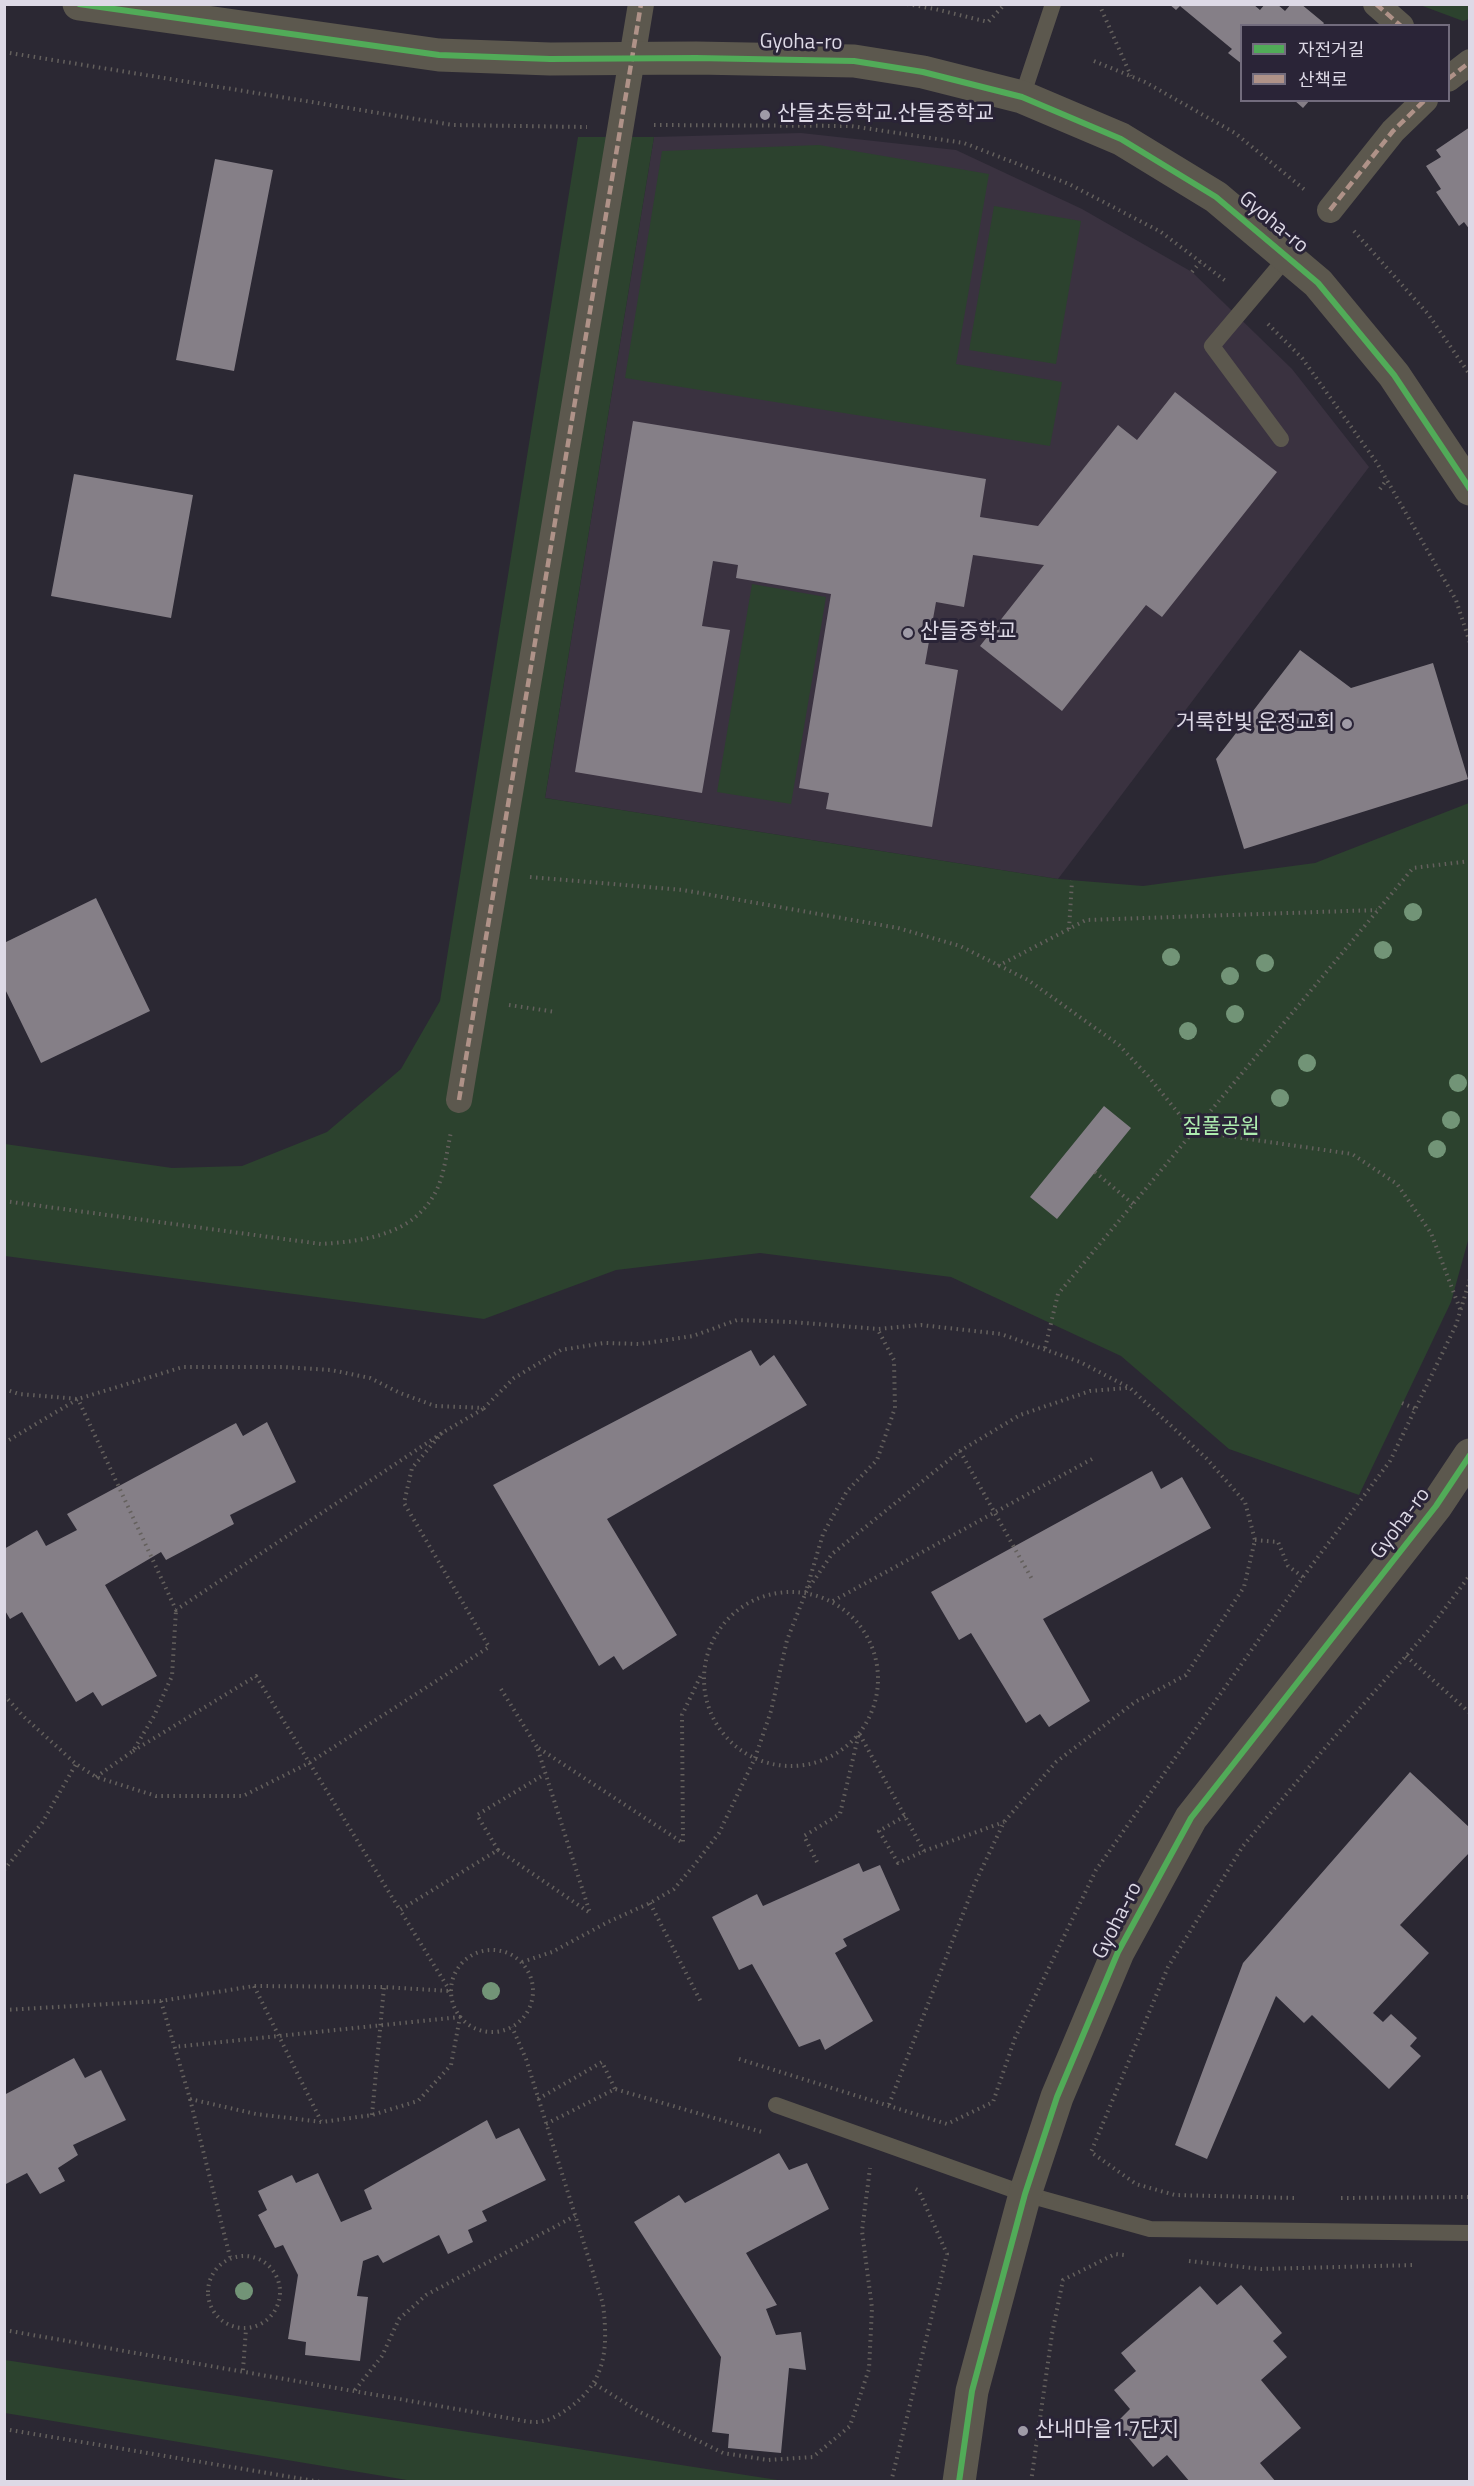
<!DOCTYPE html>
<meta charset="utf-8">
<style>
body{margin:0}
#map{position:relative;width:1474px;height:2486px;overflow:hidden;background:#2b2833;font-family:"Titillium Web","Noto Sans KR",sans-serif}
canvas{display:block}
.frame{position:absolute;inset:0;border:6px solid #ddd9e6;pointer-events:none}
.legend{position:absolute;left:1240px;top:24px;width:210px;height:78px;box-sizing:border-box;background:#2a2437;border:2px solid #726c7d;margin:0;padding:8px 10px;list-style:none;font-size:18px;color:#ddd9e6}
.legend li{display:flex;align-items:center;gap:12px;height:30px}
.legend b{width:30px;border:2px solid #726c7d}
</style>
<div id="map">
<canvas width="1474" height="2486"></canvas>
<div class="frame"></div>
<ul class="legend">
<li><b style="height:8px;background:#51ab58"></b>자전거길</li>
<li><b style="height:8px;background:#af9288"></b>산책로</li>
</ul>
</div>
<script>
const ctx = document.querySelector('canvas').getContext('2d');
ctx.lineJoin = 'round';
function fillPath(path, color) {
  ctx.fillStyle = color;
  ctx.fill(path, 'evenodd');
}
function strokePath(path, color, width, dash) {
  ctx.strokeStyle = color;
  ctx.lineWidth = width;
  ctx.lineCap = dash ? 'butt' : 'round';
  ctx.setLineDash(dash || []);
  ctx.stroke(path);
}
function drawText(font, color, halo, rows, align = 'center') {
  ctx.font = font + ' "Titillium Web","Noto Sans KR",sans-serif';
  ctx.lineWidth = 6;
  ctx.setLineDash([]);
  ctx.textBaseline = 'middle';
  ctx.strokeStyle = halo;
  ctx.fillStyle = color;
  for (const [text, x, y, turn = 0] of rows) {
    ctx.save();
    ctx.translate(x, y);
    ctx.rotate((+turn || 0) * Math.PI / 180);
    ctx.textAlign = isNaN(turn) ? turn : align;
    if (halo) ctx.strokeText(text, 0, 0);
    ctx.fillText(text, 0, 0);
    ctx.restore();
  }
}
const education = new Path2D(`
 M 801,133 L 956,150 L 1082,209 L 1192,272 L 1292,369 L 1369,467 L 1058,879 L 545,798 L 654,137 Z`);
const green = new Path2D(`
 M 1420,5 L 1469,5 L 1469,19 L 1463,21 Z
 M 578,137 L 654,137 L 545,798 L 1058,879 L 1143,886 L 1315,863 L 1469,803 L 1469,1237 L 1451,1302 L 1359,1495 L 1229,1449 L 1121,1356 L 951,1277 L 760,1253 L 616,1270 L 484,1319 L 5,1256 L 5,1144 L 172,1168 L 242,1166 L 327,1132 L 401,1069 L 440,1001 Z
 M 819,145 L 989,174 L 956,364 L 1062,382 L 1050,446 L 625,378 L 662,151 Z
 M 994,206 L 1081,221 L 1056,364 L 969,350 Z
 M 752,584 L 826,597 L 791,804 L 717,792 Z
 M 5,2360 L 784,2481 L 413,2481 L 5,2413 Z`);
const building = new Path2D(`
 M 1169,4 L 1253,4 L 1260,10 L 1265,4 L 1277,4 L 1285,11 L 1291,4 L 1301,4 L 1324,23 L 1322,26 L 1242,26 L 1242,64 L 1228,53 L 1232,49 L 1180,6 L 1176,10 Z
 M 1294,100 L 1310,100 L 1303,108 Z
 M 1470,127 L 1470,230 L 1464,222 L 1459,226 L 1436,192 L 1441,189 L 1426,166 L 1441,157 L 1436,150 Z
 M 215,159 L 273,170 L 234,371 L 176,360 Z
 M 1175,392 L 1277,472 L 1162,617 L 1146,605 L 1062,711 L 980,646 L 1044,565 L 973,555 L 964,607 L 936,602 L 925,664 L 958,670 L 932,827 L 826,809 L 829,793 L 799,788 L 831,594 L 736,578 L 738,565 L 713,561 L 702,626 L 730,630 L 702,793 L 575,772 L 633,421 L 986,479 L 980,517 L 1038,526 L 1118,425 L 1137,440 Z
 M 74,474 L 193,495 L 171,618 L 51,596 Z
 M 1300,650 L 1351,688 L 1433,663 L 1468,779 L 1244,849 L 1216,759 Z
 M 96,898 L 150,1011 L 41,1063 L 4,987 L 4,943 Z
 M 1104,1106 L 1131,1128 L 1057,1219 L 1030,1197 Z
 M 751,1350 L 760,1366 L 774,1355 L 807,1405 L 607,1519 L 677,1635 L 623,1670 L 614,1656 L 599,1666 L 493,1485 Z
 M 267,1422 L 296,1482 L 230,1515 L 234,1524 L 166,1560 L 161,1552 L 105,1585 L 157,1676 L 102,1706 L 93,1692 L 76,1702 L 22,1612 L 10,1619 L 4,1609 L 4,1549 L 37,1530 L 46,1546 L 77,1530 L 67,1514 L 236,1423 L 243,1436 Z
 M 1152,1471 L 1161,1489 L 1182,1477 L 1211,1528 L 1043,1619 L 1090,1701 L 1049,1727 L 1040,1714 L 1026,1723 L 971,1633 L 959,1640 L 931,1592 Z
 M 1410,1772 L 1470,1828 L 1470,1852 L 1400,1925 L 1429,1953 L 1373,2013 L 1383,2022 L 1391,2014 L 1417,2038 L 1410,2046 L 1421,2056 L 1389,2089 L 1312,2015 L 1304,2023 L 1276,1996 L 1207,2159 L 1175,2145 L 1243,1963 Z
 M 859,1863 L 863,1872 L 880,1865 L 900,1910 L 843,1939 L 847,1946 L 835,1953 L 873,2021 L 825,2050 L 820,2039 L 799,2047 L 752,1964 L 739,1970 L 712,1917 L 757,1894 L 763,1906 Z
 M 74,2058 L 85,2078 L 101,2070 L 126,2120 L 73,2145 L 78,2155 L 58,2168 L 65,2181 L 40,2194 L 27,2173 L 4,2185 L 4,2095 Z
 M 487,2120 L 496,2139 L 519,2128 L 546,2180 L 482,2211 L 487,2221 L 468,2230 L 473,2242 L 448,2254 L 439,2235 L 383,2263 L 378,2255 L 363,2261 L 357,2296 L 368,2297 L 360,2361 L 305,2355 L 306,2342 L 288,2339 L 298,2275 L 283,2245 L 275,2248 L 258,2215 L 267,2210 L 258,2191 L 292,2175 L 296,2183 L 318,2173 L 341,2222 L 372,2209 L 364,2190 Z
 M 779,2153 L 789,2170 L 807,2163 L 829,2209 L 746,2253 L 777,2305 L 766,2309 L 776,2335 L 801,2332 L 806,2370 L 789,2368 L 781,2453 L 728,2448 L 729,2434 L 712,2432 L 721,2357 L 634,2222 L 679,2195 L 685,2203 Z
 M 1241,2285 L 1282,2333 L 1273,2341 L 1287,2357 L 1261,2380 L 1301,2428 L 1260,2463 L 1276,2482 L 1190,2482 L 1167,2455 L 1153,2467 L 1116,2423 L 1130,2409 L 1114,2390 L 1136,2371 L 1121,2353 L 1200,2286 L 1217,2305 Z`);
const path = new Path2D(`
 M 907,4 L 935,9 L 988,22 L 1005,4
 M 1099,4 L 1131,76
 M 4,52 L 453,125 L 587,127
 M 1094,61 L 1145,82 L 1235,133 L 1305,190
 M 654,125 L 851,126 L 964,143 L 1069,184 L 1161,232 L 1227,282
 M 1354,231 L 1428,314 L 1470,375
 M 1192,272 L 1200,262
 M 1268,324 L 1302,358 L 1377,463 L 1456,600 L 1470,643
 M 1380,489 L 1387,479
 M 530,877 L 683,890 L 898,928 L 960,946 L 1028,980 L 1119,1045 L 1148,1076 L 1193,1131 L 1352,1154 L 1397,1184 L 1431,1233 L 1460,1309
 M 1069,929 L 1072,881
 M 998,966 L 1086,920 L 1377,910
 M 509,1005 L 556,1012
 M 1095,1172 L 1133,1204
 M 4,1201 L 321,1244 C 367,1241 417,1234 438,1187 C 445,1170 447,1150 451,1132
 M 1045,1348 L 1058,1294 L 1413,868 L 1470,861
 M 4,1389 L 19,1394 L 78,1399 L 183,1367 L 283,1367 L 331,1370 L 370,1378 L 400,1393 L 435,1406 L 484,1408 L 514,1378 L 561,1350 L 604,1343 L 640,1344 L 693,1336 L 737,1320 L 792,1322 L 878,1329 L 921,1325 L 1001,1334 L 1080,1362 L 1130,1388 L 1206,1458 L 1245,1502 L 1255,1540 L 1244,1587 L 1186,1675 L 1135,1702 L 1056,1762 L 1004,1822 L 975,1883 L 888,2107
 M 1402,1403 L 1416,1409
 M 4,1443 L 78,1399 L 176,1610 L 442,1433 L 483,1409
 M 960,1451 L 1033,1581
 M 1255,1540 L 1278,1542 L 1288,1566 L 1303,1577
 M 807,1588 L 823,1534 L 847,1491 L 877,1460 L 895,1408 L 894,1360 L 878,1330
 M704 1679a87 87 0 1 1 174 0a87 87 0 1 1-174 0Z
 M 833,1601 L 1092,1459
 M 1406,1656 L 1470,1713
 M 501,1689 L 537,1747
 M 4,1695 L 23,1716 L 76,1764 L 96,1777 L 156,1796 L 243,1796 L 309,1763 L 489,1647 L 404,1503 L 412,1468 L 442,1433
 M 133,1751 L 256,1676 L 400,1910
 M 96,1777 L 133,1751 L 154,1716 L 172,1676 L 176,1610
 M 905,1816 L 879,1831 L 898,1863 L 924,1851 L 1004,1822
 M 498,1850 L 477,1815 L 545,1774
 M 817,1862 L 804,1836 L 840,1814 L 859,1733 L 924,1851
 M 4,1870 L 42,1823 L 76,1764
 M 650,1903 L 701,2002
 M451 1991a41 41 0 1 1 82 0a41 41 0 1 1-82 0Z
 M 522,1962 L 552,1952 L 608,1922 L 650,1903 L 674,1889 L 695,1864 L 719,1833 L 755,1758 L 771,1711 L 787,1640 L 806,1592 L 832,1554 L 960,1451 L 1020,1415 L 1090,1391 L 1127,1388
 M 254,1986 L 321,2121
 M 450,1991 L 400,1910 L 498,1850 L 590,1913 L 537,1747 L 683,1843 L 682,1715 L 702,1673
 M 161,2001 L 190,2099 L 256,2114 L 322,2122 L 372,2115 L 418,2101 L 451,2065 L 460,2017 L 174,2047
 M 4,2010 L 161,2001 L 254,1986 L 384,1987 L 449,1991
 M 739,2059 L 947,2124 L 993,2102 L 1015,2038 L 1096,1870 L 1303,1577 L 1390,1461 L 1456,1325 L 1470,1279
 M 190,2099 L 230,2257
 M 538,2099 L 602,2062 L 615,2089
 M 372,2115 L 384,1987
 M 546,2124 L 615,2089 L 762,2132
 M 1294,2198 L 1175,2195 L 1136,2184 L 1091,2152 L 1168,1967 L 1243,1846 L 1330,1742 L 1428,1631 L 1470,1575
 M 1341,2198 L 1470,2197
 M208 2292a36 36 0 1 1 72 0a36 36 0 1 1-72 0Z
 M 1189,2261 L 1261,2269 L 1415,2265
 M 4,2330 L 508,2418 C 516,2419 526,2422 535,2422 C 548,2422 559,2415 569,2408 C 607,2381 608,2347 603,2304 L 526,2059 L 512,2027
 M 243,2370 L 246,2329
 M 595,2384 L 638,2411 L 723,2453 L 768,2460 L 813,2457 L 850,2426 L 869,2369 L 872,2308 L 862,2231 L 870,2168
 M 355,2390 L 382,2356 L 399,2319 L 426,2295 L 575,2216
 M 4,2429 L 321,2482
 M 891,2482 L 947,2254 L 919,2191 L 914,2188
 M 1031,2482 L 1052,2334 L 1063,2280 L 1115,2254 L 1124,2255`);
const service = new Path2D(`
 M 1022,97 L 1053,4
 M 1281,439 L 1212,346 L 1287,257
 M 776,2105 L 1025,2194 L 1150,2229 L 1470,2233`);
const pedestrian = new Path2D(`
 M 1376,4 L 1401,26
 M 1448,79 L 1470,62
 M 1330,210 L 1393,131 L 1425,100
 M 459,1100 L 641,4`);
const minor = new Path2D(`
 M 79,4 L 439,55 L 550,59 L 696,58 L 854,61 L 923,72 L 1022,97 L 1121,139 L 1216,197 L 1318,283 L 1394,375 L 1470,489
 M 959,2482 L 972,2391 L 1025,2194 L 1057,2097 L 1118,1952 L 1191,1818 L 1436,1506 L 1470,1455`);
const quiet = new Path2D(`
 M 1376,4 L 1401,26
 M 1448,79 L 1470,62
 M 1330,210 L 1393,131 L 1425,100
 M 459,1100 L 641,4`);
const cycleway = new Path2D(`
 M 79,4 L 439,55 L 550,59 L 696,58 L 854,61 L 923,72 L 1022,97 L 1121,139 L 1216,197 L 1318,283 L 1394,375 L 1470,489
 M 959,2482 L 972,2391 L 1025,2194 L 1057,2097 L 1118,1952 L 1191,1818 L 1436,1506 L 1470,1455`);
const trees = [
 [1413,912],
 [1383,950],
 [1171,957],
 [1265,963],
 [1230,976],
 [1235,1014],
 [1188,1031],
 [1307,1063],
 [1458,1083],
 [1280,1098],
 [1451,1120],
 [1437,1149],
 [491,1991],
 [244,2291]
];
const markers = [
 [765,115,6,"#9f9ba7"],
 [908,633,6,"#9f9ba7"],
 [1347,724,6,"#9f9ba7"],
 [1023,2431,6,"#9f9ba7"]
];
const streetNames = [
 ["Gyoha-ro",801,43,1],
 ["Gyoha-ro",1273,223,40],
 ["Gyoha-ro",1401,1524,-53],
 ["Gyoha-ro",1118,1921,-63]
];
const poiNames = [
 ["산들초등학교.산들중학교",777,115],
 ["산들중학교",920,633],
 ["거룩한빛 운정교회",1335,724,"right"],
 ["산내마을1.7단지",1035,2431]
];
const parkNames = [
 ["짚풀공원",1221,1128]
];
fillPath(education, '#3a3240');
fillPath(green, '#2c422e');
fillPath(building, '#857f87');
strokePath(path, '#64605d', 4, [1.5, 4.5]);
strokePath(service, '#5c584e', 16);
strokePath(pedestrian, '#5c584e', 26);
strokePath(minor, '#5c584e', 33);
strokePath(quiet, '#af9288', 4.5, [9, 4.5]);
strokePath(cycleway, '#51ab58', 6);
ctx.fillStyle = '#729477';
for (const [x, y] of trees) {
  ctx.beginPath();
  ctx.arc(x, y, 9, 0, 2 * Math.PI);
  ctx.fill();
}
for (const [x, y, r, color] of markers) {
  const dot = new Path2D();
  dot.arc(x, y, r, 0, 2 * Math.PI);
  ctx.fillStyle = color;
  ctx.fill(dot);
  strokePath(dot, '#2a2437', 2);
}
drawText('21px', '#ddd9e6', '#2a2437', streetNames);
drawText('21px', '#ddd9e6', '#2a2437', poiNames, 'left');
drawText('21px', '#adecaf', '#2a2437', parkNames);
</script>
